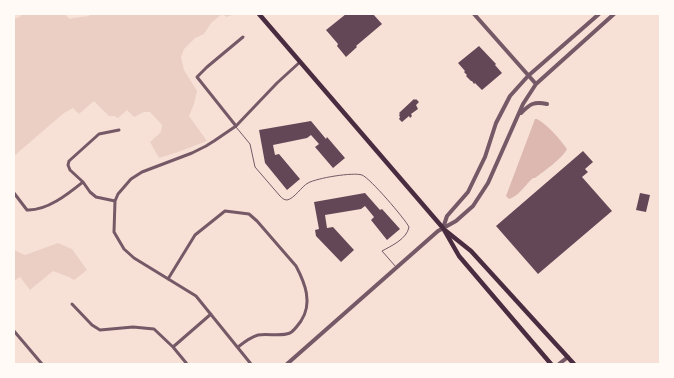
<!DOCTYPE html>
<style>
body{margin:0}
#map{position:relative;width:674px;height:378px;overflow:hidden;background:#f7e1d7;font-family:"Varela Round",sans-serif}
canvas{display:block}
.frame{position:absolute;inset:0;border:15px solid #fffaf5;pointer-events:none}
</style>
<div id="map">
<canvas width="674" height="378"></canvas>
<div class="frame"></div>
</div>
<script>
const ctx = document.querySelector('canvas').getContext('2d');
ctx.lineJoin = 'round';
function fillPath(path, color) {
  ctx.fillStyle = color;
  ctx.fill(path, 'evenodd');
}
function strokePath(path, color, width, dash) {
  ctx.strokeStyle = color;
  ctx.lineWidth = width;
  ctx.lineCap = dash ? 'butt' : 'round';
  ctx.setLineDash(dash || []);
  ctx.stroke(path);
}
const green = new Path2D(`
 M 20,14 L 64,14 L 70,19 L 73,18 L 89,16 L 89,14 L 234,14 L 227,17 L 222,14 L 211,23 L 204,34 L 195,38 L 184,49 L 181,57 L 184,70 L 197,91 L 194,104 L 189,116 L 207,141 L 178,152 L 159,158 L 150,142 L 161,132 L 162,125 L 150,112 L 144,112 L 134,117 L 127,110 L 118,118 L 114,116 L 109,116 L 94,101 L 79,114 L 73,108 L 64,113 L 14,156 L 14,19 L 21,16 Z
 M 58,243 L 72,249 L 87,270 L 74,280 L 69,277 L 53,271 L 30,290 L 20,277 L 14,281 L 14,250 L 25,255 Z`);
const water = new Path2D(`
 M 535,119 L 537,119 C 549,126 558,137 567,149 C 563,158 543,172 535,178 L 533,178 C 525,185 519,196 509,199 L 506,196 Z`);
const building = new Path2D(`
 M 346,14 L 373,14 L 382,24 L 356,46 L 357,47 L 346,57 L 337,46 L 338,44 L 326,30 Z
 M 479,46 L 496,64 L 495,65 L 502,73 L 482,90 L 475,83 L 474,84 L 472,81 L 471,81 L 466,76 L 467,75 L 464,72 L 465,71 L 458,63 Z
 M 414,99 L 415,100 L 416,99 L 419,102 L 416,105 L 418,109 L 411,114 L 412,116 L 410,118 L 409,116 L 402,122 L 399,119 L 400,117 L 399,115 L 400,114 L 399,113 Z
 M 311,121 L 326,139 L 327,137 L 345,158 L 333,168 L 315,147 L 319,144 L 311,135 L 307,138 L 273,145 L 275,155 L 279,154 L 300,179 L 287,190 L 265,163 L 259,130 Z
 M 583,151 L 593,162 L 585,169 L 588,172 L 582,177 L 612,211 L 538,274 L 496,226 Z
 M 365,193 L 380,210 L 382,209 L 400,229 L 387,240 L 371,220 L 374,217 L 365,206 L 361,209 L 325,215 L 327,228 L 333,227 L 354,250 L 341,262 L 316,236 L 315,230 L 319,229 L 314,202 Z
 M 640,193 L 650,195 L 646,212 L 636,210 Z`);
const service = new Path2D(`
 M 236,127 L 250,144 L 255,167 L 280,196 C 282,198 284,200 287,200 C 294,199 302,186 308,183 C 317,178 353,172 362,175 C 370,178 405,219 409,227 C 407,239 391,246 382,251 L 396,267`);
const minor = new Path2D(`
 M 236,126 L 197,77 L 207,67 L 243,37
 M 14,193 L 27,210 C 47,211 68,194 83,182
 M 115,201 L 96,197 L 90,192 L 83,182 L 70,170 L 68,165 L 69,161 L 99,134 L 119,130
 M 168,279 L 195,235 L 225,211 L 249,214 L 257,221 L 296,266 C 305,283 313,303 301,321 C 298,325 294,331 290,333 C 280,337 268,333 258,335 C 251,337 243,343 238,347
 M 72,304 L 92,325 L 100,330 L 133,327 L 154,329 L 173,347 L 187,364
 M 14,331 L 42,364
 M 173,347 L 211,314
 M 251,364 L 196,296 L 134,258 L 124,249 L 114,232 L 115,201 L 118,194 L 131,179 L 142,172 L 192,153 L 206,146 L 214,141 L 236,126 L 277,83 L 300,62`);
const tertiary = new Path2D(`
 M 474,14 L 536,84
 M 521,113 C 530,104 534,101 547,104
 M 443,228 L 447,216 L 468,192 L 485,157 L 496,123 L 510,96 L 528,76 L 599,14
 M 287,364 L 438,231 L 456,221 L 473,206 L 488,183 L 523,104 L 536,84 L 614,14
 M 559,364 L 568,357`);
const secondary = new Path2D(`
 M 259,14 L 443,228 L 459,256 L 551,364
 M 446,231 L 471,251 L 574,364`);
fillPath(green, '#ebcfc5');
fillPath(water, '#dcb8b0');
fillPath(building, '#644757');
strokePath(service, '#755966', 1);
strokePath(minor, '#755966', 3);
strokePath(tertiary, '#755966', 4);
strokePath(secondary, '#4a2c40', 4.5);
</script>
